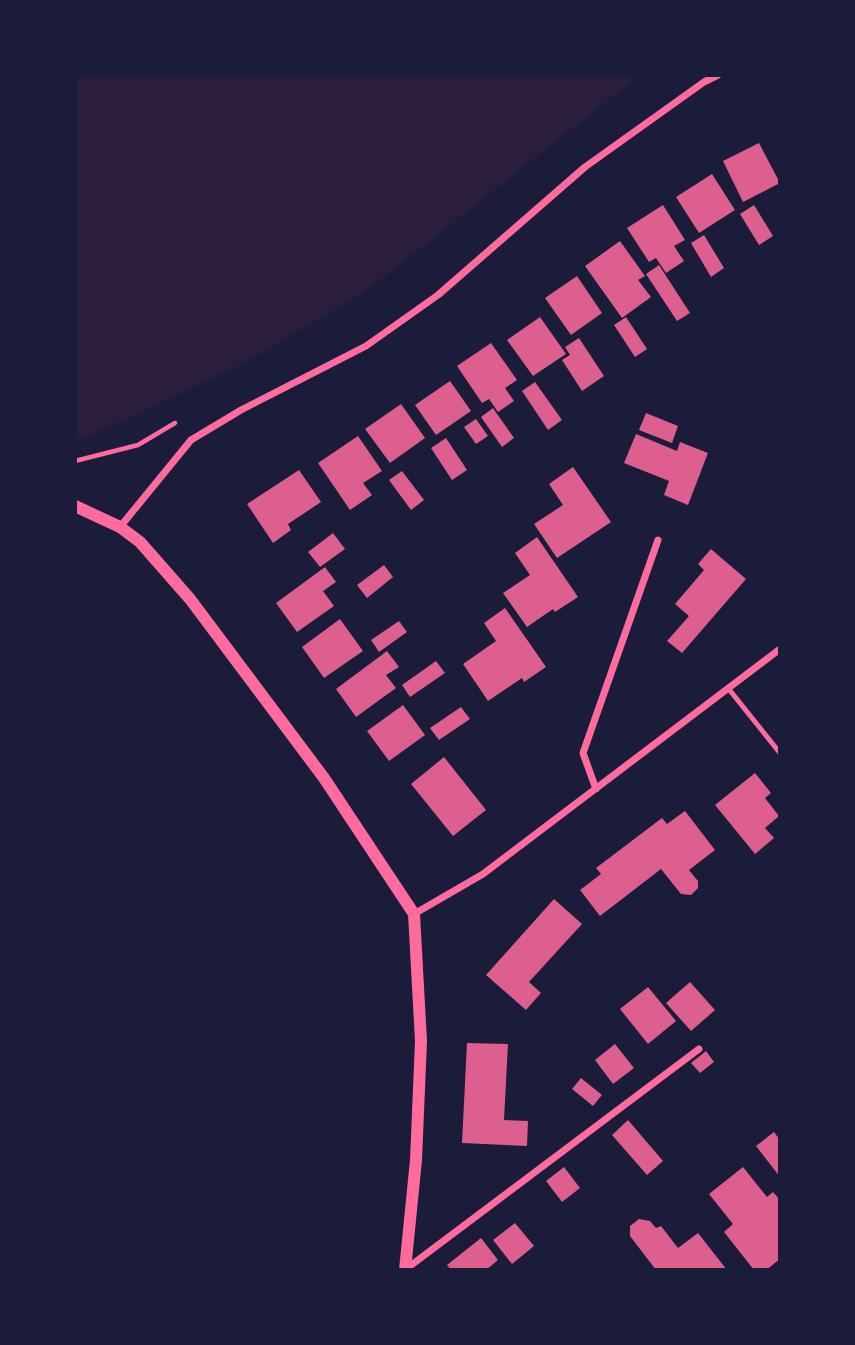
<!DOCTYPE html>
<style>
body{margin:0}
#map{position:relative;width:855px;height:1345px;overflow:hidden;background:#1b1b3a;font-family:"Alegreya Sans",sans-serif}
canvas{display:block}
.frame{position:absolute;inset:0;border:77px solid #1b1b3a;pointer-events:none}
</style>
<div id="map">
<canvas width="855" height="1345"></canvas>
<div class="frame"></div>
</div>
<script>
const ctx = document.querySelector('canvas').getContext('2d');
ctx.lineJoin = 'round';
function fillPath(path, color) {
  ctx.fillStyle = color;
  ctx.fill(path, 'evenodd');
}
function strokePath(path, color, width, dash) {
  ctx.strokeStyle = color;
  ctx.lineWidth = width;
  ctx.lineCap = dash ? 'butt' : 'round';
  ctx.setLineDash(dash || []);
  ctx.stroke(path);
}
const green = new Path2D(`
 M 75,75 L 640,75 L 365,292 L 239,366 L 87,437 L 75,438 Z`);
const building = new Path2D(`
 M 759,143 L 780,183 L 743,202 L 723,161 Z
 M 712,174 L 735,210 L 699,233 L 676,197 Z
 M 663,205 L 685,240 L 674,246 L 684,261 L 666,273 L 656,258 L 649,262 L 627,228 Z
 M 754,205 L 773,236 L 759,245 L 740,214 Z
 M 704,235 L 724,268 L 711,277 L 691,243 Z
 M 620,241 L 645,276 L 638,280 L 651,297 L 622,318 L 585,266 Z
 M 659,265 L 690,313 L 677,321 L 646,274 Z
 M 577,276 L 602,313 L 571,335 L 545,298 Z
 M 540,317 L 566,354 L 533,376 L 507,340 Z
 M 626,317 L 647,349 L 635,357 L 614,325 Z
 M 579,338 L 604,376 L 582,391 L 562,360 L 570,355 L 565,347 Z
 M 491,343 L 517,380 L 505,388 L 514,401 L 498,412 L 489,399 L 482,403 L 457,366 Z
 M 450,381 L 471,411 L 436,435 L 415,405 Z
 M 535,382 L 562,420 L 548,430 L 522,391 Z
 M 401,404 L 425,438 L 390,463 L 365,429 Z
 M 493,408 L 514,438 L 502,447 L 481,417 Z
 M 646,413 L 678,426 L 672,443 L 639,430 Z
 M 476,419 L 488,436 L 476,444 L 464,427 Z
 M 636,434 L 677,451 L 680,442 L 708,453 L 688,505 L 664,495 L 669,481 L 624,463 Z
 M 358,436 L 382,471 L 363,483 L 372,495 L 350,510 L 318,463 Z
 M 446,438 L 467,470 L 452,480 L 431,448 Z
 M 573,467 L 611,522 L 557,558 L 534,524 L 563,505 L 549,484 Z
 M 299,470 L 321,502 L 288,524 L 291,530 L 273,543 L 247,504 Z
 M 402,471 L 424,500 L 411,510 L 389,480 Z
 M 333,533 L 345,549 L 320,567 L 308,552 Z
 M 537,537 L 578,597 L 555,612 L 553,609 L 527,627 L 503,593 L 530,575 L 515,553 Z
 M 711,549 L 746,579 L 682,653 L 667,641 L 689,616 L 675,604 L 704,570 L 698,564 Z
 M 384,565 L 393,577 L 367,598 L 357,585 Z
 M 325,567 L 336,582 L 323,591 L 334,606 L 297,632 L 276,603 Z
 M 505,608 L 546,667 L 524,682 L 522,678 L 488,701 L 463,664 L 496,641 L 484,623 Z
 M 340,619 L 363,651 L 324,678 L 302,647 Z
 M 399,621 L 407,632 L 379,652 L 371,640 Z
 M 387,651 L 399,667 L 386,675 L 396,688 L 356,717 L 336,689 Z
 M 436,661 L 445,673 L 410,697 L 402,685 Z
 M 403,705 L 425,735 L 389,761 L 367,731 Z
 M 461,707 L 470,719 L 439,740 L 430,728 Z
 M 444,757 L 486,810 L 453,836 L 411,784 Z
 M 755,773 L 771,793 L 765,798 L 779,816 L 765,828 L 774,838 L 755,854 L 715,805 Z
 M 685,811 L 715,850 L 689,870 L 698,881 L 698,888 L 691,895 L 681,894 L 661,869 L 600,916 L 580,890 L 601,874 L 596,868 L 662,818 L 667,824 Z
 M 554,899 L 582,924 L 529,982 L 541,993 L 526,1010 L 486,975 Z
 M 690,982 L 715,1010 L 691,1031 L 666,1003 Z
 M 648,987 L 676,1021 L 648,1044 L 620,1009 Z
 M 467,1043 L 508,1044 L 504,1120 L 528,1121 L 527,1146 L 462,1143 Z
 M 615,1044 L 634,1068 L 613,1084 L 595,1060 Z
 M 706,1051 L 714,1062 L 700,1073 L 691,1063 Z
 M 581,1078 L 602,1095 L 593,1106 L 572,1089 Z
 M 628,1120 L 663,1161 L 647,1175 L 612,1135 Z
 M 774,1132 L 780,1140 L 780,1177 L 756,1146 Z
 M 564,1167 L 580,1188 L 562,1202 L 546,1181 Z
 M 743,1167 L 767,1197 L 773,1192 L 780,1200 L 780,1259 L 766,1270 L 754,1270 L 724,1232 L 733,1224 L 709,1194 Z
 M 639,1219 L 650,1221 L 656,1228 L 661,1226 L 678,1248 L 698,1233 L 727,1270 L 656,1270 L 630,1236 L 630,1226 Z
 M 515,1223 L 534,1246 L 512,1264 L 493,1240 Z
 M 481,1238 L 498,1260 L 486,1270 L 451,1270 L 447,1265 Z`);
const path = new Path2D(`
 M 75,461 L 138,445 L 175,423`);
const service = new Path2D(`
 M 728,688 L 780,753`);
const minor = new Path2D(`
 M 120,527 L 191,440 L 241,410 L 366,346 L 438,295 L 585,167 L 704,82 L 718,75
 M 596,789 L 583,753 L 658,540
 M 414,914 L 483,874 L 780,649
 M 406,1269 L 699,1049`);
const tertiary = new Path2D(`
 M 75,506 L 120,527 L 140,542 L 190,599 L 324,778 L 414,914 L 421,1041 L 416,1160 L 405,1270`);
fillPath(green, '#2a1e3b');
fillPath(building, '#dd5f8e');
strokePath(path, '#ff6b9d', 4.5);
strokePath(service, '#ff6b9d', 5);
strokePath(minor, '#ff6b9d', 7);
strokePath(tertiary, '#ff6b9d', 12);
</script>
